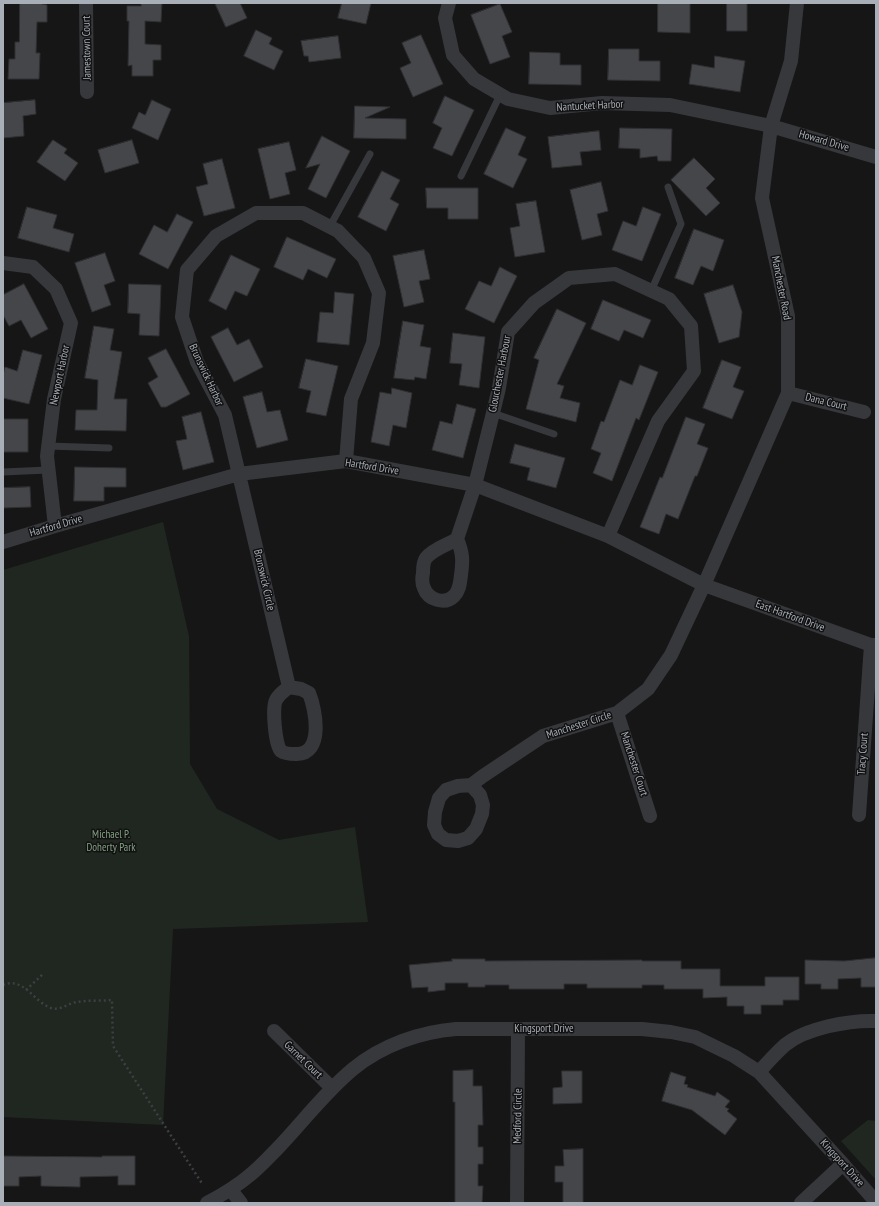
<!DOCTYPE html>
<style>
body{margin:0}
#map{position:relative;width:879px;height:1206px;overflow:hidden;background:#161617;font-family:"PT Sans Narrow",sans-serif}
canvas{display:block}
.frame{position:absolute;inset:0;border:4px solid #a8afb6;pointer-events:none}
</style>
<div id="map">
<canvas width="879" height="1206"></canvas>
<div class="frame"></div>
</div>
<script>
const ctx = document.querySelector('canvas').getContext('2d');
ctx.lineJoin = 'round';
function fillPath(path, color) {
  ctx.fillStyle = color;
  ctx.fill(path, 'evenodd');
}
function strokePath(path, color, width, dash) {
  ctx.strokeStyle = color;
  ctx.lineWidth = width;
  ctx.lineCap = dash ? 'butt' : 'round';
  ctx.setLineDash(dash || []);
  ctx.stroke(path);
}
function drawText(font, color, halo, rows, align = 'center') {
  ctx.font = font + ' "PT Sans Narrow",sans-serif';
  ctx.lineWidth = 3;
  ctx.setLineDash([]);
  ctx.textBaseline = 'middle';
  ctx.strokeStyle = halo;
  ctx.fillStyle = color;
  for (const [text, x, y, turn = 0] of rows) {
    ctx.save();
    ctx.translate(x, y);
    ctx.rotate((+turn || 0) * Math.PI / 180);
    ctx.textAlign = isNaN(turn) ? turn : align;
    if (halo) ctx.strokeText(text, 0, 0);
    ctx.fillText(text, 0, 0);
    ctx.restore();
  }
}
const green = new Path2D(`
 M 163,522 L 189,636 L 190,764 L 217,809 L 279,840 L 355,827 L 368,922 L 173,929 L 163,1125 L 3,1117 L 3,570 Z
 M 868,1120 L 876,1121 L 876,1180 L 841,1141 Z`);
const building = new Path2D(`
 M 20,3 L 42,3 L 42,4 L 47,5 L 47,22 L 37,22 L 36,53 L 40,53 L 39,79 L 8,79 L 9,59 L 15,59 L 15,42 L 19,42 Z
 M 141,3 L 162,3 L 161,22 L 145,21 L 145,44 L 161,45 L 161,60 L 153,60 L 153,76 L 132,76 L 132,65 L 128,66 L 129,21 L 127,21 L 127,6 L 141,6 Z
 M 215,3 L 240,3 L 247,18 L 226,27 Z
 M 342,3 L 371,3 L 366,24 L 338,18 Z
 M 658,3 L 690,3 L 690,33 L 658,32 Z
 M 727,3 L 747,3 L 747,31 L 727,31 Z
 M 500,4 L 512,32 L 502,36 L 510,57 L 490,64 L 471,15 Z
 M 256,30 L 272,38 L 269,44 L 283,51 L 274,70 L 244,56 Z
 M 421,35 L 443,84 L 413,97 L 400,68 L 411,63 L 402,43 Z
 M 338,36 L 341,58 L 309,62 L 308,56 L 304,56 L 301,41 Z
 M 609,49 L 639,49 L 639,61 L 660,61 L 660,81 L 608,80 Z
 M 530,52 L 560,53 L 560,65 L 581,65 L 581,85 L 529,84 Z
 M 715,56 L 745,61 L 740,92 L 689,84 L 692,64 L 714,68 Z
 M 445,96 L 474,110 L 452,156 L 433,148 L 442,128 L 433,123 Z
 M 35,100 L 36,114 L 23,116 L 24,136 L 3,138 L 3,103 Z
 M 152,100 L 171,109 L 158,140 L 132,128 L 139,112 L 145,115 Z
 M 355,106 L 390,107 L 365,118 L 406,119 L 406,139 L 354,138 Z
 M 506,128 L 526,137 L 518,155 L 527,159 L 513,188 L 484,174 Z
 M 620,128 L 672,129 L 671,161 L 658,161 L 657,156 L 640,158 L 640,149 L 619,148 Z
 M 599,131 L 601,150 L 580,152 L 582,165 L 552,168 L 548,137 Z
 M 322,136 L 350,151 L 326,198 L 308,189 L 320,164 L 306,168 Z
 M 53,140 L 67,149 L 64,153 L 78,163 L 65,181 L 37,162 Z
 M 132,140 L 139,163 L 105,173 L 98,150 Z
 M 289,142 L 296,170 L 285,173 L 290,194 L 270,199 L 258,149 Z
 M 694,158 L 715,179 L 706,188 L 720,203 L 706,216 L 671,180 Z
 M 222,159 L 235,208 L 204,216 L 196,187 L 208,184 L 203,164 Z
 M 382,171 L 400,180 L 390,199 L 399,204 L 386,231 L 358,217 Z
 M 601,182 L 608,211 L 597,214 L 602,235 L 582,240 L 570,190 Z
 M 426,188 L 478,188 L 478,219 L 448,219 L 448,208 L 427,208 Z
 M 536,201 L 545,252 L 515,257 L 510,228 L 520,226 L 516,204 Z
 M 27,207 L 57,215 L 53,228 L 74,234 L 69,252 L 18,238 Z
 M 643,207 L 661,214 L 642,261 L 612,250 L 623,221 L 636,226 Z
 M 177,214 L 193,222 L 168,269 L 139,254 L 154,225 L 167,232 Z
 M 694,229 L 724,240 L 713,271 L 701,266 L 693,285 L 675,278 Z
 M 287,237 L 336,259 L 327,278 L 308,269 L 303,280 L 274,267 Z
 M 424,250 L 430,279 L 419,281 L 424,302 L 404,307 L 393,256 Z
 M 105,253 L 115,281 L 104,285 L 111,305 L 92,312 L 75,263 Z
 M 231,255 L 260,269 L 247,296 L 235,291 L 226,310 L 209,301 Z
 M 500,267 L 517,276 L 494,323 L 465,309 L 479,281 L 491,286 Z
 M 24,284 L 48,329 L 31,338 L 21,320 L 9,326 L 3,315 L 3,295 Z
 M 129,284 L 161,285 L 159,336 L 139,335 L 140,314 L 128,313 Z
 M 733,285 L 742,312 L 739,337 L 719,343 L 704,294 Z
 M 335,292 L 354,294 L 349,345 L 317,342 L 320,312 L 333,313 Z
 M 603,300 L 651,320 L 643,338 L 624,330 L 619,341 L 591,329 Z
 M 557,309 L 586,323 L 557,384 L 564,386 L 560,398 L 580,403 L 576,422 L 526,409 L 539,360 L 534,358 Z
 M 403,321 L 424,325 L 420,346 L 431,348 L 426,379 L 415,377 L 414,380 L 394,378 Z
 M 94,326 L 114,329 L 110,350 L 122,352 L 114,399 L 127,399 L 126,431 L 75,430 L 76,410 L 97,410 L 98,380 L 85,378 Z
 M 228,328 L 237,345 L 249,339 L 263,367 L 234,382 L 211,337 Z
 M 453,333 L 485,337 L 479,388 L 459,385 L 462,364 L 450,363 Z
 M 166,349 L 190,394 L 166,407 L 161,407 L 148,383 L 158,377 L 148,358 Z
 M 23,350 L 42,355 L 29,404 L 3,398 L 3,375 L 5,367 L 17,371 Z
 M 306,359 L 338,366 L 326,416 L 306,412 L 311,391 L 299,388 Z
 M 722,360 L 741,367 L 733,387 L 744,391 L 732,419 L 703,408 Z
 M 640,365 L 658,372 L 639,420 L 636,418 L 612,481 L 593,473 L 601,453 L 591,449 L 601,421 L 604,422 L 620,380 L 632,385 Z
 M 392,388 L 412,393 L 406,428 L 393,425 L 389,446 L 371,442 L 380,392 L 391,394 Z
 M 262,392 L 267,412 L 280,410 L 288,440 L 257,448 L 243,397 Z
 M 457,404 L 476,409 L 463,458 L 432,450 L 440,421 L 452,424 Z
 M 201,412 L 214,462 L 183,470 L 176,441 L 187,439 L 182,417 Z
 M 686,417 L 705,424 L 697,444 L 708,448 L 697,476 L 695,476 L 678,519 L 666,514 L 659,534 L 640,527 L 660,477 L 662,478 Z
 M 3,419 L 28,419 L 28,452 L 3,452 Z
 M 515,444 L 565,458 L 556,488 L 527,480 L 530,468 L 510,463 Z
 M 75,467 L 126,468 L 126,487 L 104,487 L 104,501 L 74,501 Z
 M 30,487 L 31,507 L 3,508 L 3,488 Z
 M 876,958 L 876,987 L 861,987 L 861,978 L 838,979 L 838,989 L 821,989 L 821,984 L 805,984 L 805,960 L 844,961 Z
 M 452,959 L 485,959 L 485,961 L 642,960 L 642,961 L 681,961 L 681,969 L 720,969 L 720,986 L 765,986 L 765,977 L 799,977 L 799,1000 L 783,1000 L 783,1005 L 761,1005 L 761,1014 L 744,1014 L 744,1006 L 727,1006 L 727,997 L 703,998 L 703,989 L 664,989 L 664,985 L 642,985 L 642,988 L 587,988 L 587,984 L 564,984 L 564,989 L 509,989 L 509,985 L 485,985 L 485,987 L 468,987 L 468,983 L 445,983 L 445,990 L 428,992 L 428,987 L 412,988 L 409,965 L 452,961 Z
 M 473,1070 L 473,1086 L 482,1086 L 483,1125 L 478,1125 L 478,1147 L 483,1147 L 483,1164 L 478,1164 L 478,1186 L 483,1186 L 482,1203 L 455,1203 L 455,1102 L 453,1102 L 453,1071 Z
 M 562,1071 L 582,1071 L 582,1103 L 553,1104 L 553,1088 L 562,1087 Z
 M 671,1072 L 686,1077 L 684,1084 L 688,1085 L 687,1087 L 715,1096 L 717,1092 L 730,1101 L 725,1107 L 729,1109 L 727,1111 L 737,1119 L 725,1135 L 692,1110 L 662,1101 Z
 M 583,1149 L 583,1203 L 563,1203 L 563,1182 L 555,1182 L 555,1166 L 564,1166 L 563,1150 Z
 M 3,1156 L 102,1157 L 102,1156 L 135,1156 L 135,1185 L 118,1185 L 118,1176 L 80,1177 L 80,1187 L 41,1186 L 41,1176 L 19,1177 L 19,1186 L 3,1186 Z`);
const path = new Path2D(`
 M 3,985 C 23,976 34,1002 51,1008 C 61,1011 68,1003 77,1002 C 88,1000 101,1001 112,1000 L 113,1046 L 203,1185
 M 26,990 L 43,974`);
const lane = new Path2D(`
 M 461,176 L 500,95
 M 330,226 L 370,154
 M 651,291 L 681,224 L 668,187
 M 493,413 L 554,434
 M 48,446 L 109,448
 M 3,472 L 48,470`);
const street = new Path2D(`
 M 86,3 L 87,92
 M 449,3 L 445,18 L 453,55 L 474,79 L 508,99 L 550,108 L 602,103 L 670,105 L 771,126 L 876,157
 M 3,263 L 33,267 L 56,289 L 71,323 L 54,399 L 47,456 L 55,526
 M 788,393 L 864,412
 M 457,539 C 447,545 433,549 426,558 C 423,562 423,569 423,573 C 422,578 422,584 424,588 C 428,600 445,605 454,596 C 460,590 460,582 461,575 C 463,561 463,553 457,539 L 475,485 L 493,413 L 499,388 L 508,332 L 534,303 L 569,278 L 615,274 L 669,299 L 691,326 L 694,371 L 658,421 L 608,536
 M 3,542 L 55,526 L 239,474 L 346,461 L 475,485 L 608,536 L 704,585 L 871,645 L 876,645
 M 289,687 C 284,691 279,694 276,700 C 272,707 275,745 281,751 C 285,754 291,754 296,754 C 324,755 316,710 309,693 L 301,689 L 289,687 L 225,415 L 197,362 L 182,317 L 187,270 L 216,236 L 256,213 L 303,213 L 338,231 L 364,258 L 379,293 L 373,343 L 351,399 L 346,461
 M 617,713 L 650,816
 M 471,785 L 480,795 L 483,805 L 482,814 L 476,829 L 468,838 L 458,841 L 446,840 L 438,834 L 434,825 L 435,812 L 439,798 L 446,790 L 458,786 L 471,785 L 483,776 L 543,736 L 617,713 L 648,689 L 671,655 L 704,585 L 788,393 L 788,316 L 762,198 L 771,126 L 791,61 L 797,3
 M 859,815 L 871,645
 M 274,1031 L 332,1088
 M 759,1072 C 767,1063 776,1053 785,1045 C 806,1028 849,1020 876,1021
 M 231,1190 L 241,1203
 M 207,1203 C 222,1195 237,1186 250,1175 C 259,1168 268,1158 276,1150 C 302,1123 325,1092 353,1069 C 382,1045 420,1032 456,1029 L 642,1029 L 671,1032 L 695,1037 L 734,1056 L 759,1072 L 843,1164 L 876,1202
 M 517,1203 L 518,1029
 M 801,1203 L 843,1164`);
const streetNames = [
 ["Jamestown Court",87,48,-91],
 ["Nantucket Harbor",590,106,-3],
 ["Howard Drive",824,141,16],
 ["Manchester Road",781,288,79],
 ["Glouchester Harbour",500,374,-79],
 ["Newport Harbor",60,375,-78],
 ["Brunswick Harbor",206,375,65],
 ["Dana Court",826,402,14],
 ["Hartford Drive",372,467,9],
 ["Hartford Drive",56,526,-16],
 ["Brunswick Circle",264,580,77],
 ["East Hartford Drive",790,616,20],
 ["Manchester Circle",579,725,-18],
 ["Tracy Court",863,754,-86],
 ["Manchester Court",634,764,72],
 ["Kingsport Drive",544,1029],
 ["Garnet Court",303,1060,44],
 ["Medford Circle",518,1116,-89],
 ["Kingsport Drive",842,1163,48]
];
const parkNames = [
 ["Michael P.",111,835],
 ["Doherty Park",111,848]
];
fillPath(green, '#202720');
fillPath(building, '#45464a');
strokePath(building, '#303033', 1);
strokePath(path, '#3d3f43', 2.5, [2, 3]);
strokePath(lane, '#37383c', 7);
strokePath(street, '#37383c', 14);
drawText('11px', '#a8afb6', '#111112', streetNames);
drawText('11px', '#83a081', '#111112', parkNames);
</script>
